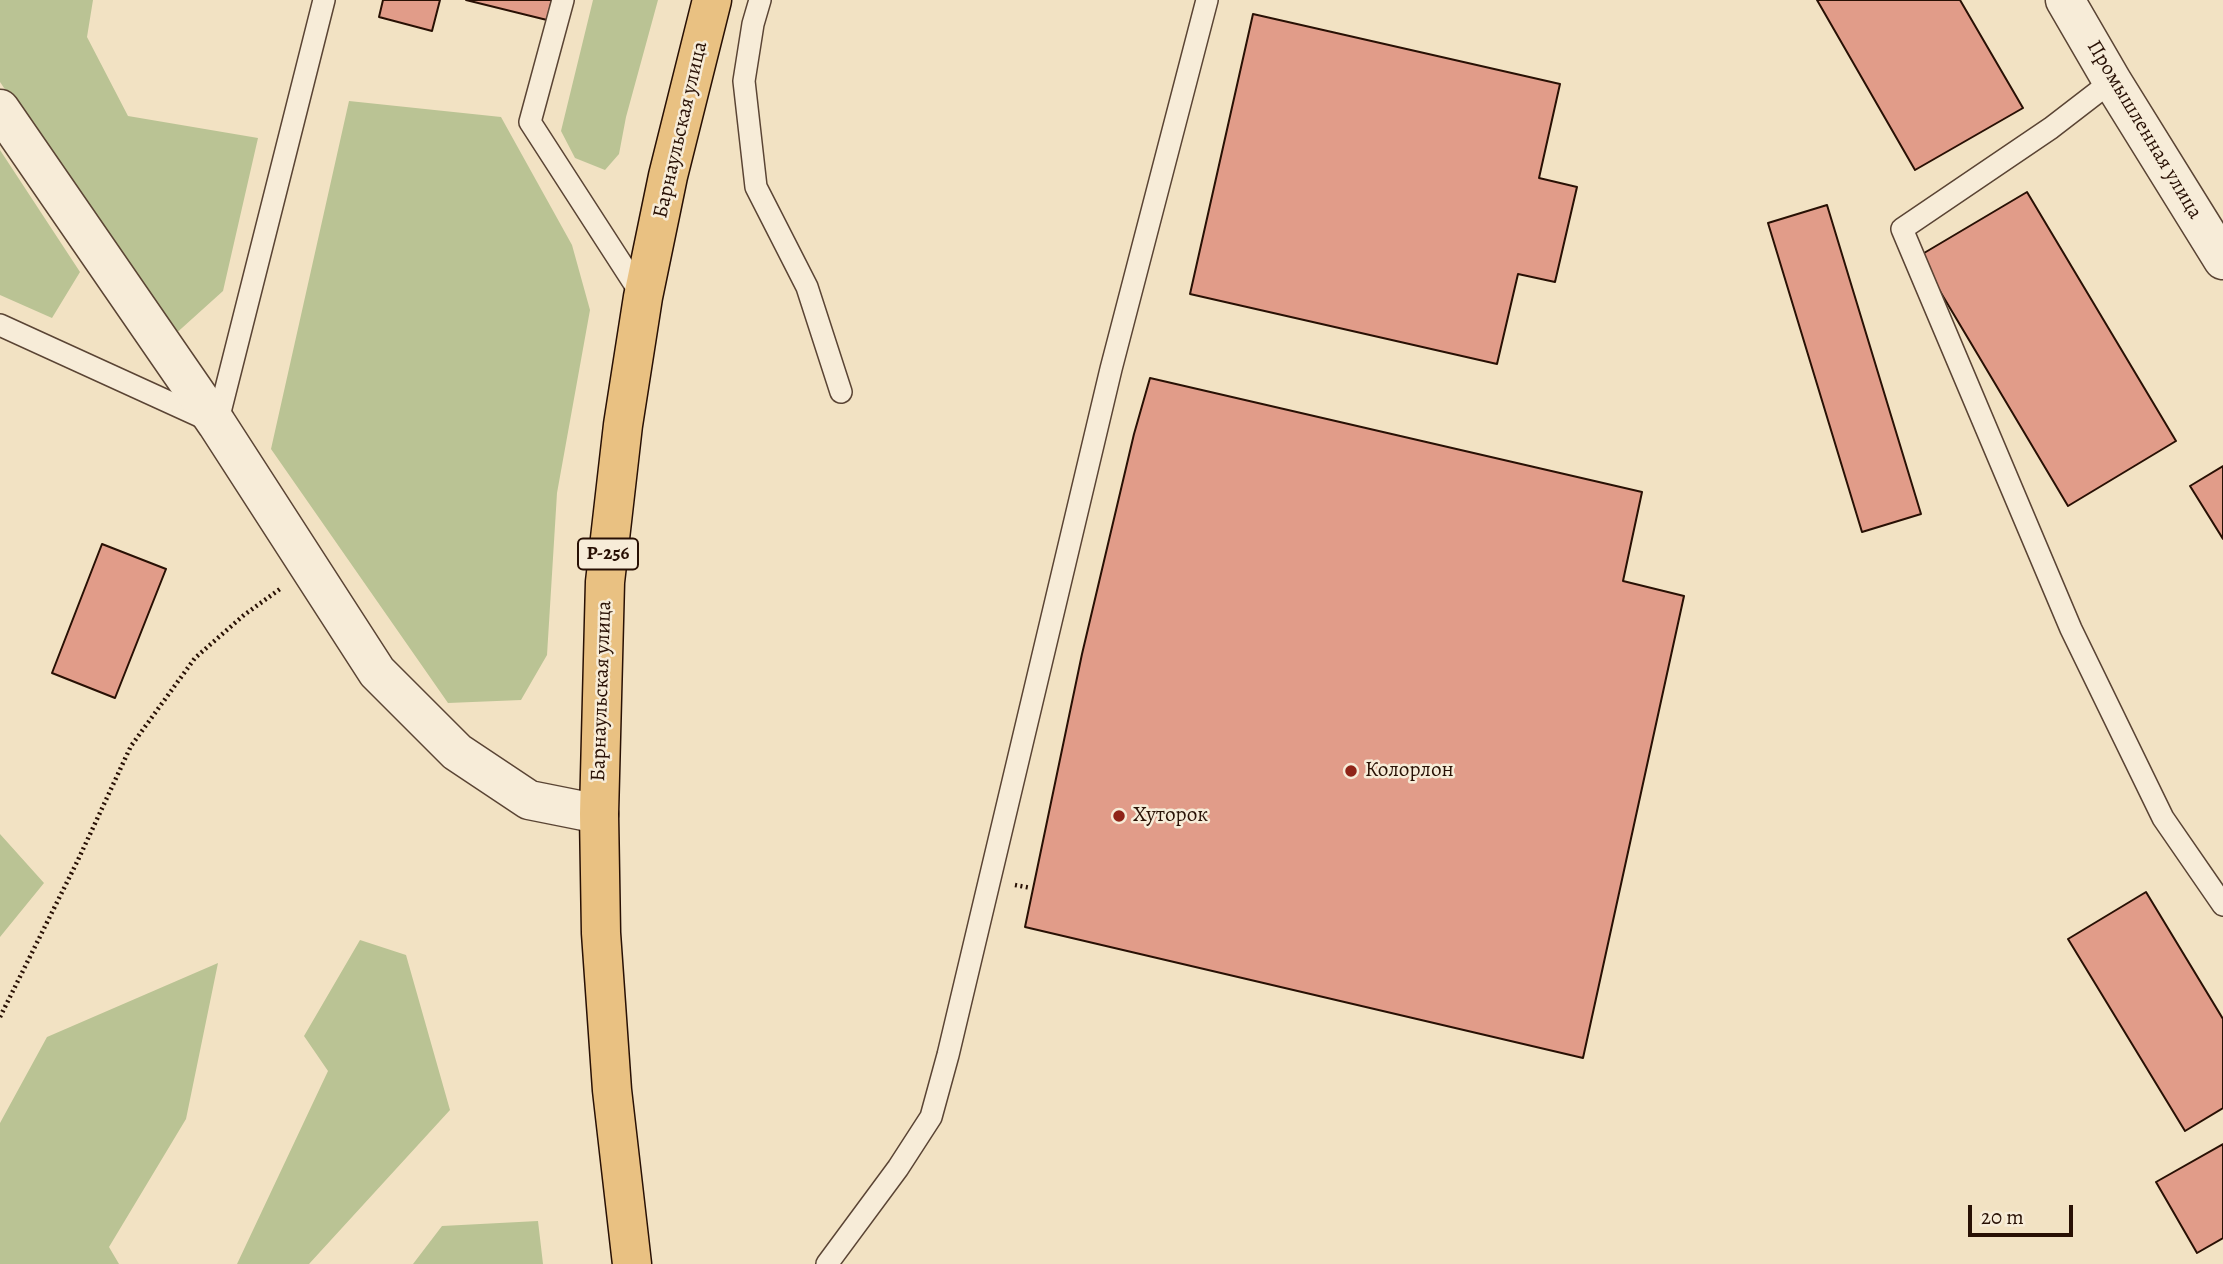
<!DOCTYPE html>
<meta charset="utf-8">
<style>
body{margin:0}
#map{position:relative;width:2223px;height:1264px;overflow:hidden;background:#f2e2c3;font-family:Alegreya,serif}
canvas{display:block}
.scale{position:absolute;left:1968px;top:1205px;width:105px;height:32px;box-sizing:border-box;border:4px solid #281004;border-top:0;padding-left:9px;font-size:21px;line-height:24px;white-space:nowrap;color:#281004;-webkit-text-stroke:5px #f7ecd8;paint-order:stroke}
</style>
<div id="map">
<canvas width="2223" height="1264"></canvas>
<div class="scale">20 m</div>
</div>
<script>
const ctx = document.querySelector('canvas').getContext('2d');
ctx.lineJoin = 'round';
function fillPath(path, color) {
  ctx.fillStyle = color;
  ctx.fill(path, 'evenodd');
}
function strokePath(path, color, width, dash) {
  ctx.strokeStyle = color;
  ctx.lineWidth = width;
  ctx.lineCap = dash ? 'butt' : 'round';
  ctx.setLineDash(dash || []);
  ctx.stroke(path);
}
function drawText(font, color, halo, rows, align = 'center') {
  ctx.font = font + ' Alegreya,serif';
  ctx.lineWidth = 5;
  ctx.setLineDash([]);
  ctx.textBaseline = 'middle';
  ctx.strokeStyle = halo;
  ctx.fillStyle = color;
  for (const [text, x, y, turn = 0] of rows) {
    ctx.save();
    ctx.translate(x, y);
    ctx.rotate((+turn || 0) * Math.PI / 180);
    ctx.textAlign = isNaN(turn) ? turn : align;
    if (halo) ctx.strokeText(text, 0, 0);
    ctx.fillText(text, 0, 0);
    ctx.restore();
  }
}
const green = new Path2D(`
 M 0,0 L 93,0 L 87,37 L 128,116 L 258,138 L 223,291 L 172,337 L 0,82 Z
 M 593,0 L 658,0 L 626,117 L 619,154 L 605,170 L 575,158 L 561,131 Z
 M 349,101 L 501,117 L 572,245 L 590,310 L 557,493 L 547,655 L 521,700 L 448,703 L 271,449 Z
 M 0,150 L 80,272 L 52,318 L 0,295 Z
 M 0,834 L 44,883 L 0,937 Z
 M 360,940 L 406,955 L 450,1110 L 309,1264 L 237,1264 L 328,1071 L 304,1036 Z
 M 218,963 L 186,1119 L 109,1247 L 119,1264 L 0,1264 L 0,1123 L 47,1037 Z
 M 538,1221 L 543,1264 L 413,1264 L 442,1226 Z`);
const building = new Path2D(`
 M 383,0 L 440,0 L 432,31 L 379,17 Z
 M 466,0 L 552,0 L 547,20 Z
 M 1817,0 L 1960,0 L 2023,108 L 1915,170 Z
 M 1253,14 L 1560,84 L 1539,178 L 1577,187 L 1555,282 L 1518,274 L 1497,364 L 1190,294 Z
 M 2027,192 L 2176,441 L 2068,506 L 1919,256 Z
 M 1827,205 L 1921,514 L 1862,532 L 1768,223 Z
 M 1150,378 L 1642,492 L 1623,581 L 1684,596 L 1583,1058 L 1025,927 L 1082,654 L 1134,434 Z
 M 2223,466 L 2223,539 L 2190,486 Z
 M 102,544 L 166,569 L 115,698 L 52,673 Z
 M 2146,892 L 2223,1019 L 2223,1108 L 2185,1131 L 2068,939 Z
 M 2223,1144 L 2223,1238 L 2197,1253 L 2156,1182 Z`);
const path = new Path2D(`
 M 1015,885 L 1031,888
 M 0,1017 L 78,860 L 131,746 L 195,658 L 244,615 L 280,589`);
const service = new Path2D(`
 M 563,0 L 530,122 L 643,297
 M 760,0 L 753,24 L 744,81 L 756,187 L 807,287 L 841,392
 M 2112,81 L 2051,128 L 1902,229 L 2071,629 L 2163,818 L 2223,905
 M 0,325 L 217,424 L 324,0
 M 827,1264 L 898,1168 L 931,1117 L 948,1055 L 1111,369 L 1207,0`);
const minor = new Path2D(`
 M 2065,0 L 2112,81 L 2223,260
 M 0,109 L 217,424 L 377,672 L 457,752 L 529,800 L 599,814`);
const trunk = new Path2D(`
 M 632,1264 L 612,1090 L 601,933 L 599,814 L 605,582 L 623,425 L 643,297 L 668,176 L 712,0`);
const markers = [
 [1351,771,7,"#8f2418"],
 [1119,816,7,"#8f2418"]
];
const shields = [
 [608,554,60]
];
const shieldNames = [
 ["Р-256",608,554]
];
const streetNames = [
 ["Барнаульская улица",681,130,-77],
 ["Промышленная улица",2144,130,59],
 ["Барнаульская улица",602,691,-88]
];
const poiNames = [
 ["Колорлон",1365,771],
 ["Хуторок",1133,816]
];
fillPath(green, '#bac394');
fillPath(building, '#e19c89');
strokePath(building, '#281004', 2);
strokePath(service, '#5a4434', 24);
strokePath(minor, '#5a4434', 41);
strokePath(trunk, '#281004', 41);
strokePath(path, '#281004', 4.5, [2, 3.5]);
strokePath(service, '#f7ecd8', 21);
strokePath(minor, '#f7ecd8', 38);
strokePath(trunk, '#e9c182', 38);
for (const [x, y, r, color] of markers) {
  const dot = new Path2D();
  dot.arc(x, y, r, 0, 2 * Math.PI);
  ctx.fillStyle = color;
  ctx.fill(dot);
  strokePath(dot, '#f7ecd8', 2.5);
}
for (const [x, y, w] of shields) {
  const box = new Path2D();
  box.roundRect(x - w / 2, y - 15.5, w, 31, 5);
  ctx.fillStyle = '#f7ecd8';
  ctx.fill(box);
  strokePath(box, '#281004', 2);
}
drawText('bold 19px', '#281004', null, shieldNames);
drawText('21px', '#281004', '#f7ecd8', streetNames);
drawText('21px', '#281004', '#f7ecd8', poiNames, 'left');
</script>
